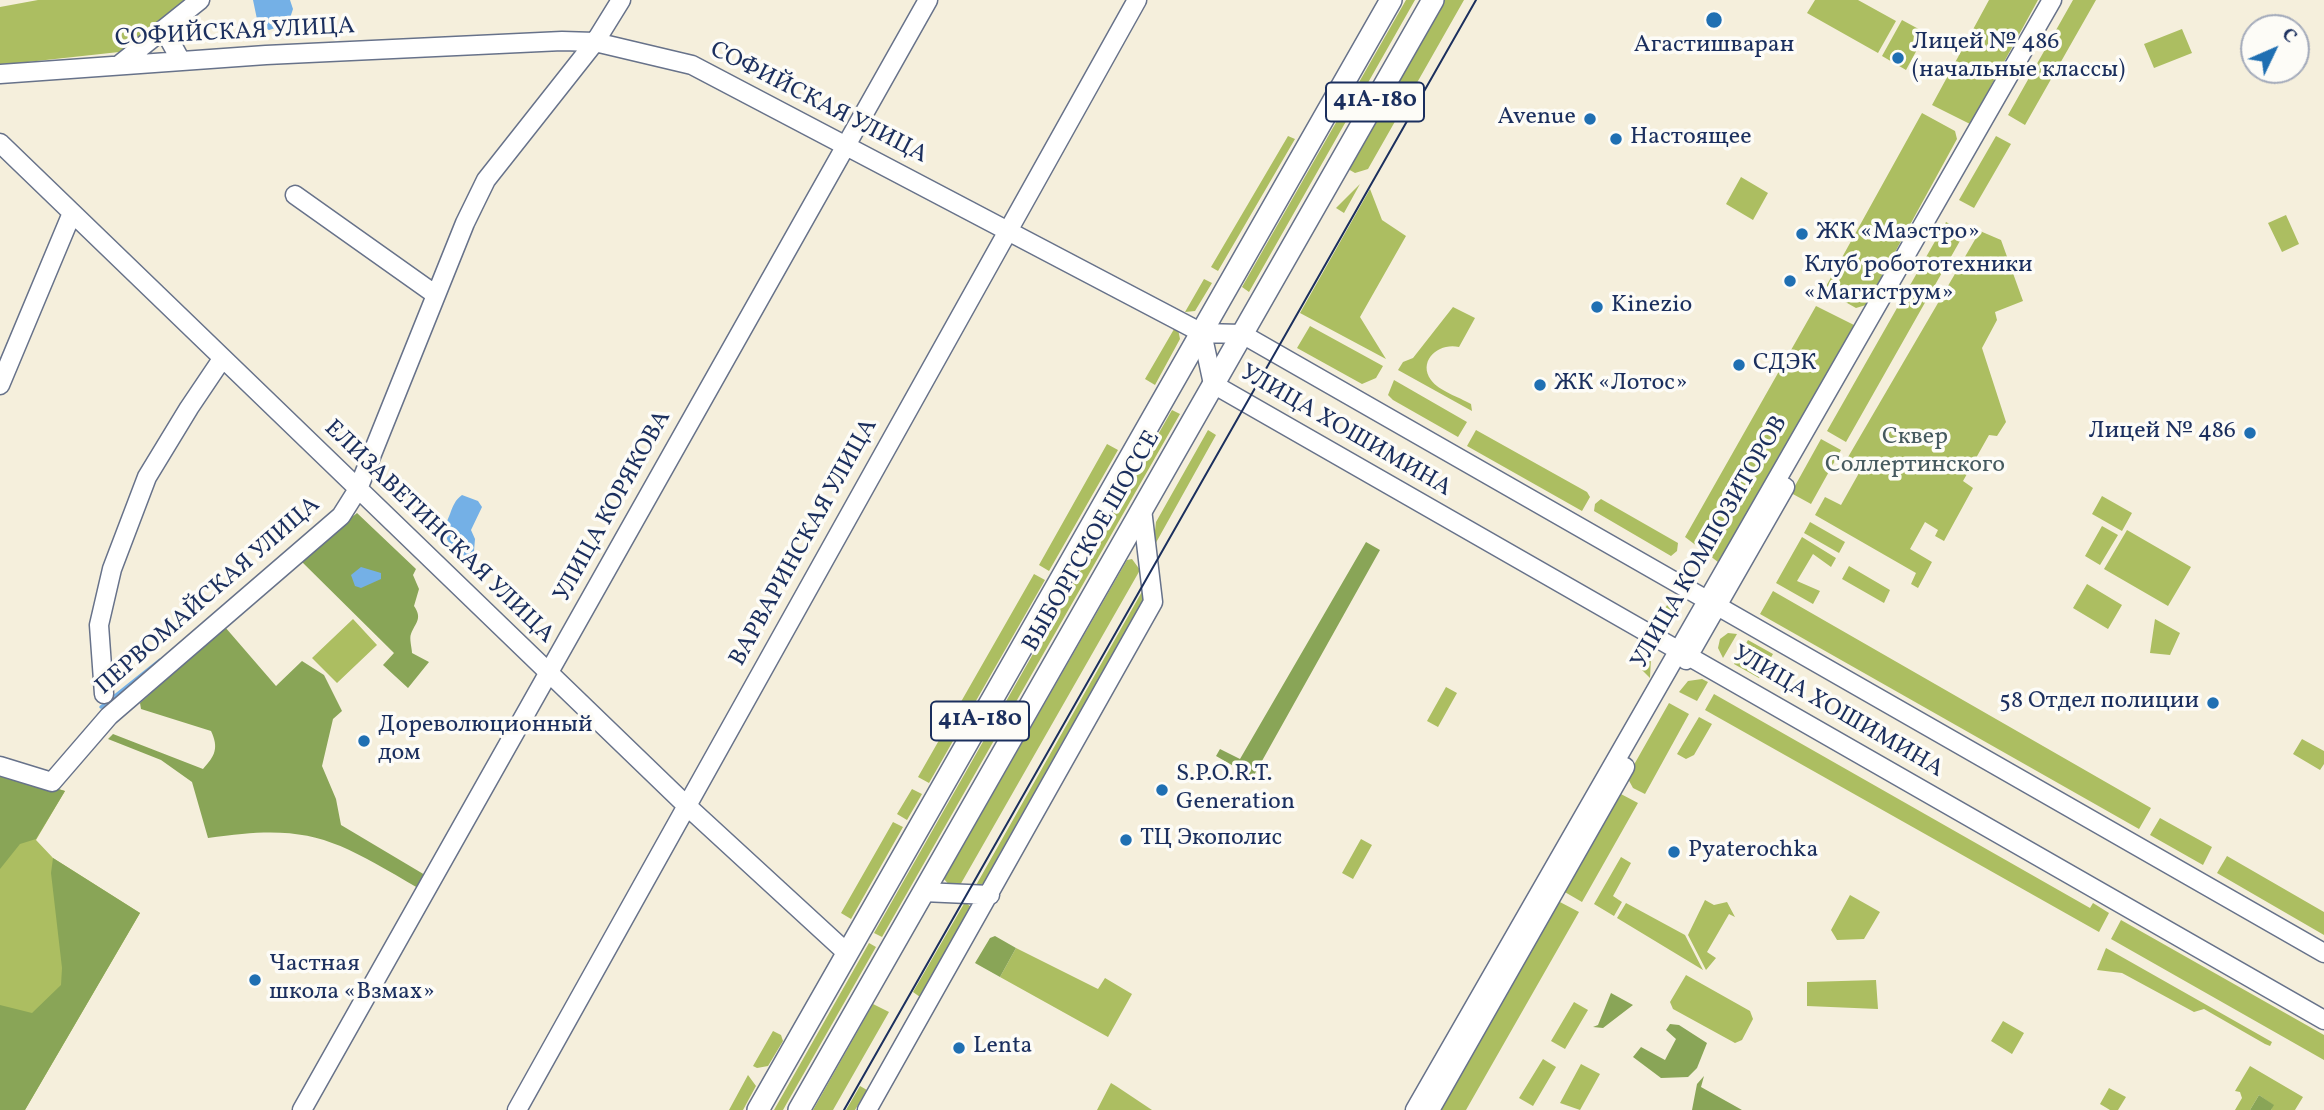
<!DOCTYPE html>
<meta charset="utf-8">
<style>
body{margin:0}
#map{position:relative;width:2324px;height:1110px;overflow:hidden;background:#f5efdc;font-family:Vollkorn,serif}
canvas{display:block}
.north{position:absolute;left:2240px;top:14px;width:70px;height:70px;box-sizing:border-box;background:#fdfcf7;border:2px solid #a3aaba;border-radius:50%;rotate:46deg;font-size:19px;font-weight:700;line-height:28px;text-align:center;color:#1b2f5e}
.north::after{content:'';display:block;margin:auto;width:24px;height:32px;background:#1f6fb2;clip-path:polygon(50% 0,100% 100%,50% 72%,0 100%)}
</style>
<div id="map">
<canvas width="2324" height="1110"></canvas>
<div class="north">С</div>
</div>
<script>
const ctx = document.querySelector('canvas').getContext('2d');
ctx.lineJoin = 'round';
function fillPath(path, color) {
  ctx.fillStyle = color;
  ctx.fill(path, 'evenodd');
}
function strokePath(path, color, width, dash) {
  ctx.strokeStyle = color;
  ctx.lineWidth = width;
  ctx.lineCap = dash ? 'butt' : 'round';
  ctx.setLineDash(dash || []);
  ctx.stroke(path);
}
function drawText(font, color, halo, rows, align = 'center') {
  ctx.font = font + ' Vollkorn,serif';
  ctx.lineWidth = 7;
  ctx.setLineDash([]);
  ctx.textBaseline = 'middle';
  ctx.strokeStyle = halo;
  ctx.fillStyle = color;
  for (const [text, x, y, turn = 0] of rows) {
    ctx.save();
    ctx.translate(x, y);
    ctx.rotate((+turn || 0) * Math.PI / 180);
    ctx.textAlign = isNaN(turn) ? turn : align;
    if (halo) ctx.strokeText(text, 0, 0);
    ctx.fillText(text, 0, 0);
    ctx.restore();
  }
}
const green = new Path2D(`
 M 38,0 L 188,0 L 119,52 L 0,65 L 0,7 Z
 M 1406,0 L 1415,0 L 1249,292 L 1242,287 Z
 M 1444,0 L 1464,0 L 1368,169 L 1355,173 L 1348,169 Z
 M 1815,0 L 1858,0 L 1896,21 L 1878,53 L 1807,13 Z
 M 1989,0 L 2038,0 L 1970,124 L 1932,105 Z
 M 2073,0 L 2096,0 L 2025,125 L 2008,115 Z
 M 1902,20 L 1926,33 L 1906,70 L 1882,56 Z
 M 2182,29 L 2192,53 L 2154,68 L 2144,44 Z
 M 1922,113 L 1955,131 L 1957,139 L 1866,305 L 1856,308 L 1824,290 Z
 M 1288,136 L 1295,139 L 1218,271 L 1211,267 Z
 M 1996,136 L 2011,144 L 1974,208 L 1959,200 Z
 M 1741,177 L 1768,193 L 1753,220 L 1726,204 Z
 M 1360,184 L 1344,213 L 1336,208 Z
 M 1370,189 L 1382,220 L 1406,236 L 1360,317 L 1386,359 L 1300,313 Z
 M 2286,215 L 2299,244 L 2282,252 L 2268,223 Z
 M 1946,222 L 1965,232 L 1846,442 L 1827,431 Z
 M 1980,231 L 2001,240 L 2023,301 L 1995,312 L 1997,320 L 1982,348 L 2006,422 L 1997,436 L 1989,435 L 1963,481 L 1973,488 L 1944,541 L 1935,536 L 1938,530 L 1925,522 L 1910,549 L 1932,562 L 1918,588 L 1911,584 L 1916,573 L 1815,515 L 1825,497 L 1841,505 L 1859,473 L 1844,464 Z
 M 1204,279 L 1212,283 L 1195,311 L 1185,312 Z
 M 1816,306 L 1856,326 L 1718,562 L 1685,537 Z
 M 1453,307 L 1475,318 L 1459,347 C 1440,342 1417,360 1431,380 C 1439,391 1459,397 1471,404 L 1472,411 L 1398,370 L 1403,362 L 1413,358 Z
 M 1177,324 L 1180,339 L 1155,385 L 1145,379 Z
 M 1310,326 L 1383,366 L 1376,378 L 1362,384 L 1297,348 Z
 M 1394,380 L 1467,422 L 1458,437 L 1393,400 L 1388,395 Z
 M 1172,410 L 1180,414 L 882,937 L 874,933 Z
 M 1208,430 L 1216,435 L 1153,548 L 1156,522 Z
 M 1476,430 L 1587,492 L 1590,497 L 1582,511 L 1467,446 Z
 M 1821,439 L 1841,450 L 1811,504 L 1791,493 Z
 M 1107,444 L 1118,450 L 1049,571 L 1039,565 Z
 M 2102,496 L 2132,513 L 2122,531 L 2092,514 Z
 M 1601,499 L 1678,543 L 1677,551 L 1671,556 L 1594,511 L 1595,504 Z
 M 1810,522 L 1845,542 L 1839,553 L 1804,533 Z
 M 2102,526 L 2118,535 L 2100,565 L 2085,556 Z
 M 2127,530 L 2191,567 L 2168,606 L 2104,569 Z
 M 1802,537 L 1836,558 L 1831,567 L 1813,554 L 1797,581 L 1820,591 L 1813,604 L 1776,583 Z
 M 1132,559 L 1140,570 L 959,887 L 950,886 L 944,879 L 1127,560 Z
 M 1849,566 L 1890,590 L 1884,603 L 1842,579 Z
 M 1034,574 L 1045,580 L 929,783 L 918,777 Z
 M 2087,584 L 2122,605 L 2108,629 L 2073,608 Z
 M 1144,588 L 1144,603 L 1078,725 L 1071,727 L 990,871 L 993,873 L 989,881 L 975,887 Z
 M 1773,591 L 2151,808 L 2139,829 L 1760,614 Z
 M 1671,598 L 1678,605 L 1674,617 L 1664,622 L 1658,621 Z
 M 353,619 L 377,645 L 337,683 L 312,658 Z
 M 2155,619 L 2180,633 L 2170,655 L 2150,653 Z
 M 1728,633 L 1737,634 L 1723,658 L 1718,648 L 1720,639 Z
 M 1748,640 L 1773,654 L 1759,678 L 1734,664 Z
 M 1644,646 L 1651,658 L 1650,678 L 1642,670 Z
 M 1702,679 L 1708,682 L 1697,701 L 1679,692 L 1688,681 Z
 M 1446,687 L 1457,693 L 1438,727 L 1427,721 Z
 M 1714,694 L 2090,908 L 2093,903 L 2109,913 L 2099,932 L 1705,710 Z
 M 1669,703 L 1689,714 L 1645,794 L 1633,788 L 1627,777 Z
 M 1699,717 L 1712,724 L 1694,755 L 1686,759 L 1677,754 Z
 M 2302,739 L 2324,751 L 2324,764 L 2320,770 L 2293,754 Z
 M 0,772 L 65,791 L 36,840 L 53,858 L 140,913 L 25,1110 L 0,1110 Z
 M 912,789 L 922,794 L 907,820 L 897,814 Z
 M 1619,793 L 1638,803 L 1582,902 L 1563,891 Z
 M 2160,818 L 2212,847 L 2203,865 L 2150,835 Z
 M 893,822 L 903,827 L 851,919 L 841,913 Z
 M 1361,839 L 1372,845 L 1353,879 L 1342,873 Z
 M 2227,856 L 2324,912 L 2324,935 L 2217,873 Z
 M 1621,857 L 1631,863 L 1613,896 L 1622,902 L 1614,916 L 1594,904 Z
 M 1850,895 L 1880,912 L 1864,939 L 1837,940 L 1831,930 Z
 M 1705,900 L 1714,905 L 1727,902 L 1735,917 L 1729,914 L 1707,952 L 1716,958 L 1706,970 L 1688,935 Z
 M 1558,901 L 1579,912 L 1466,1110 L 1439,1110 Z
 M 965,902 L 971,907 L 920,997 L 913,992 Z
 M 1626,903 L 1685,935 L 1703,970 L 1617,918 Z
 M 2121,920 L 2324,1035 L 2324,1060 L 2111,939 Z
 M 869,943 L 876,947 L 783,1110 L 774,1110 Z
 M 1016,948 L 1098,989 L 1105,978 L 1132,994 L 1108,1037 L 1000,977 Z
 M 2106,948 L 2272,1042 L 2270,1046 L 2265,1044 L 2204,1009 L 2194,1012 L 2122,973 L 2097,970 Z
 M 1686,975 L 1750,1011 L 1753,1019 L 1742,1040 L 1735,1043 L 1673,1009 L 1670,1002 Z
 M 1876,980 L 1878,1009 L 1807,1006 L 1807,982 Z
 M 1574,1002 L 1588,1010 L 1565,1049 L 1551,1041 Z
 M 873,1004 L 889,1012 L 833,1110 L 813,1110 Z
 M 2003,1021 L 2024,1033 L 2012,1054 L 1991,1041 Z
 M 773,1031 L 781,1035 L 783,1041 L 768,1066 L 757,1068 L 753,1066 Z
 M 1543,1059 L 1556,1067 L 1533,1106 L 1519,1098 Z
 M 1581,1064 L 1600,1074 L 1580,1110 L 1560,1103 Z
 M 2250,1066 L 2303,1097 L 2295,1110 L 2271,1110 L 2273,1105 L 2259,1095 L 2250,1110 L 2235,1110 L 2242,1098 L 2240,1092 L 2235,1091 Z
 M 748,1075 L 756,1086 L 743,1110 L 729,1110 Z
 M 1111,1083 L 1116,1086 L 1152,1110 L 1097,1110 Z
 M 860,1086 L 867,1090 L 855,1110 L 846,1110 Z
 M 2109,1088 L 2126,1097 L 2118,1110 L 2110,1110 L 2100,1104 Z`);
const forest = new Path2D(`
 M 357,513 L 416,569 L 413,575 L 419,589 L 414,606 C 423,619 415,623 411,634 C 409,638 412,649 412,653 L 429,662 L 408,688 L 383,665 L 394,653 L 300,560 Z
 M 1366,542 L 1380,550 L 1253,777 L 1216,756 L 1220,749 L 1240,759 Z
 M 225,627 L 276,686 L 302,661 L 324,675 L 342,711 L 333,719 L 322,766 L 336,799 L 341,825 L 425,875 L 418,888 C 333,838 309,823 208,838 L 192,782 L 161,760 L 108,739 L 113,734 L 203,769 C 215,756 219,748 211,731 L 141,709 L 140,703 Z
 M 0,772 L 65,791 L 36,839 L 20,844 L 0,869 Z
 M 53,858 L 140,913 L 25,1110 L 0,1110 L 0,1005 L 32,1013 L 61,985 L 62,968 L 51,873 Z
 M 995,936 L 1016,948 L 1000,977 L 975,963 L 990,938 Z
 M 1611,993 L 1633,1005 L 1603,1028 L 1593,1027 L 1598,1025 Z
 M 1670,1024 L 1679,1025 L 1707,1043 L 1697,1068 L 1688,1077 L 1661,1078 L 1633,1057 L 1641,1047 L 1665,1060 L 1676,1039 L 1666,1030 Z
 M 1704,1076 L 1701,1087 L 1742,1110 L 1692,1110 L 1697,1084 Z
 M 2259,1095 L 2274,1105 L 2271,1110 L 2250,1110 Z`);
const water = new Path2D(`
 M 253,0 L 290,0 L 293,9 L 288,24 L 269,30 L 258,24 Z
 M 462,495 L 478,501 L 482,507 L 471,530 L 475,539 L 473,563 C 453,546 437,542 450,514 C 453,506 455,500 462,495 Z
 M 361,567 L 381,573 L 381,579 L 361,588 L 355,586 L 351,575 Z`);
const stream = new Path2D(`
 M 101,707 L 160,660`);
const minor = new Path2D(`
 M 174,21 L 169,39 L 181,61
 M 119,65 L 200,0
 M 0,74 L 266,55 L 562,41 L 595,42 L 692,65 L 1202,333 L 1242,334 L 2324,953
 M 0,143 L 687,806 L 847,953
 M 295,195 L 436,295
 M 1202,333 L 1213,384 L 2324,1020
 M 0,385 L 72,213
 M 1686,660 L 1785,487
 M 104,694 L 99,625 L 112,569 L 147,477 L 189,408 L 222,359
 M 0,766 L 52,782 L 109,716 L 341,516 L 358,489 L 465,223 L 486,180 L 595,42 L 621,0
 M 923,892 L 990,895
 M 302,1110 L 928,0
 M 517,1110 L 1137,0
 M 867,1110 L 1153,602 L 1142,509
 M 1415,1110 L 2052,0
 M 1430,1110 L 1625,767`);
const major = new Path2D(`
 M 758,1110 L 1391,0
 M 799,1110 L 1433,0`);
const tram = new Path2D(`
 M 844,1110 L 1476,0`);
const markers = [
 [1714,20,9,"#1f6fb2"],
 [1898,58,7,"#1f6fb2"],
 [1590,119,7,"#1f6fb2"],
 [1616,139,7,"#1f6fb2"],
 [1802,234,7,"#1f6fb2"],
 [1790,281,7,"#1f6fb2"],
 [1597,307,7,"#1f6fb2"],
 [1739,365,7,"#1f6fb2"],
 [1540,385,7,"#1f6fb2"],
 [2250,433,7,"#1f6fb2"],
 [2213,703,7,"#1f6fb2"],
 [364,741,7,"#1f6fb2"],
 [1162,790,7,"#1f6fb2"],
 [1126,840,7,"#1f6fb2"],
 [1674,852,7,"#1f6fb2"],
 [255,980,7,"#1f6fb2"],
 [959,1048,7,"#1f6fb2"]
];
const shields = [
 [1375,102,98],
 [980,721,98]
];
const shieldNames = [
 ["41А-180",1375,102],
 ["41А-180",980,721]
];
const streetNames = [
 ["СОФИЙСКАЯ УЛИЦА",235,34,-3],
 ["СОФИЙСКАЯ УЛИЦА",818,104,27],
 ["УЛИЦА ХОШИМИНА",1345,432,30],
 ["УЛИЦА КОРЯКОВА",614,507,-61],
 ["ЕЛИЗАВЕТИНСКАЯ УЛИЦА",438,533,44],
 ["ВЫБОРГСКОЕ ШОССЕ",1093,542,-60],
 ["ВАРВАРИНСКАЯ УЛИЦА",805,543,-61],
 ["УЛИЦА КОМПОЗИТОРОВ",1711,543,-60],
 ["ПЕРВОМАЙСКАЯ УЛИЦА",209,597,-41],
 ["УЛИЦА ХОШИМИНА",1837,713,30]
];
const poiNames = [
 ["Лицей № 486",1912,44],
 ["(начальные классы)",1912,72],
 ["Агастишваран",1714,47,"center"],
 ["Avenue",1576,119,"right"],
 ["Настоящее",1630,139],
 ["ЖК «Маэстро»",1816,234],
 ["Клуб робототехники",1804,267],
 ["«Магиструм»",1804,295],
 ["Kinezio",1611,307],
 ["СДЭК",1753,365],
 ["ЖК «Лотос»",1554,385],
 ["Лицей № 486",2236,433,"right"],
 ["58 Отдел полиции",2199,703,"right"],
 ["Дореволюционный",378,727],
 ["дом",378,755],
 ["S.P.O.R.T.",1176,776],
 ["Generation",1176,804],
 ["ТЦ Экополис",1140,840],
 ["Pyaterochka",1688,852],
 ["Частная",269,966],
 ["школа «Взмах»",269,994],
 ["Lenta",973,1048]
];
const parkNames = [
 ["Сквер",1915,439],
 ["Соллертинского",1915,467]
];
fillPath(green, '#acbe61');
fillPath(forest, '#89a557');
fillPath(water, '#74b0e6');
strokePath(stream, '#74b0e6', 3.5);
strokePath(minor, '#67728a', 21);
strokePath(major, '#67728a', 24);
strokePath(minor, '#fff', 18);
strokePath(major, '#fff', 21);
strokePath(tram, '#1b2f5e', 2);
for (const [x, y, r, color] of markers) {
  const dot = new Path2D();
  dot.arc(x, y, r, 0, 2 * Math.PI);
  ctx.fillStyle = color;
  ctx.fill(dot);
  strokePath(dot, '#fdfcf7', 2.5);
}
for (const [x, y, w] of shields) {
  const box = new Path2D();
  box.roundRect(x - w / 2, y - 19.5, w, 39, 5);
  ctx.fillStyle = '#fdfcf7';
  ctx.fill(box);
  strokePath(box, '#1b2f5e', 2);
}
drawText('bold 23px', '#1b2f5e', null, shieldNames);
drawText('24px', '#1b2f5e', '#fdfcf7', streetNames);
drawText('24px', '#1b2f5e', '#fdfcf7', poiNames, 'left');
drawText('24px', '#465a5f', '#fdfcf7', parkNames);
</script>
